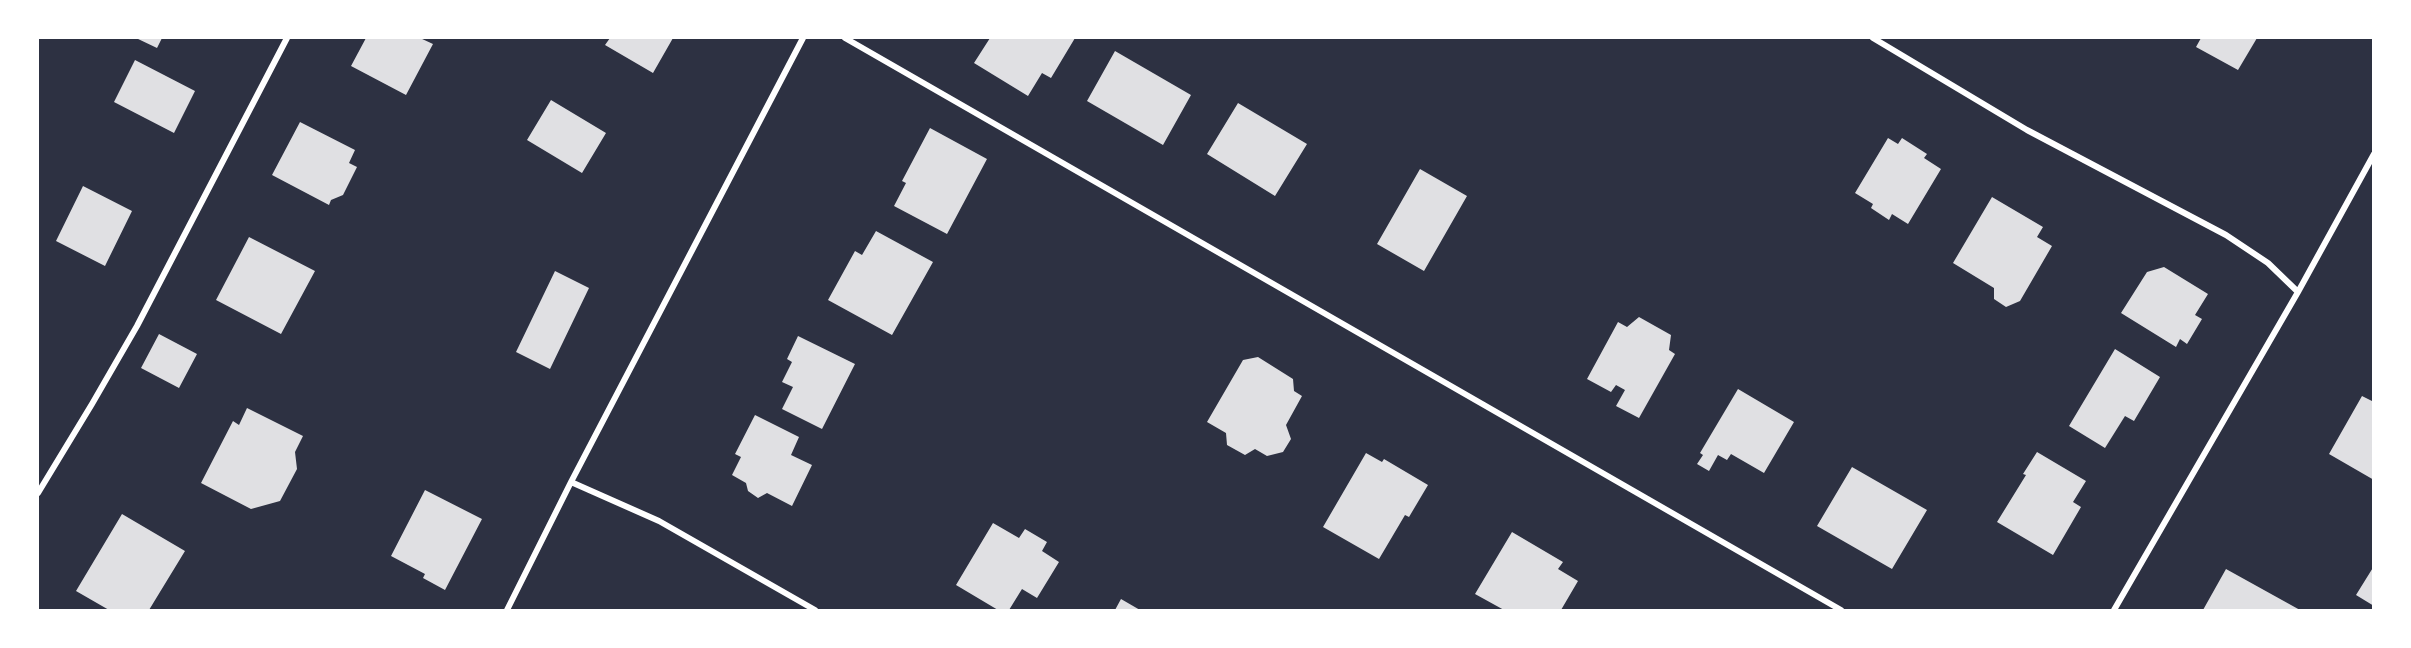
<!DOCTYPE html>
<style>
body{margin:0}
#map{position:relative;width:2411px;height:648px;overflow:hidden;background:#2d3142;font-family:"Work Sans",sans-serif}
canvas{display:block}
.frame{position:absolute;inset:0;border:39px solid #fff;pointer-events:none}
</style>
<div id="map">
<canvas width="2411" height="648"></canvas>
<div class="frame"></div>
</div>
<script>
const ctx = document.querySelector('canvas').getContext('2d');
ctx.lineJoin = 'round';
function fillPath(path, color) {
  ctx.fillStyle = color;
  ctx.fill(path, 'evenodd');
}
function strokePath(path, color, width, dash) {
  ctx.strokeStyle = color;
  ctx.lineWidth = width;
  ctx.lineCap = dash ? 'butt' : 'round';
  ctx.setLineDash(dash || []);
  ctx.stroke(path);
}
const building = new Path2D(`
 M 136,38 L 162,38 L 157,48 Z
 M 366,38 L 420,38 L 433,44 L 406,95 L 351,66 Z
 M 610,38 L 673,38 L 653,73 L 605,45 Z
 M 990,38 L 1075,38 L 1051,78 L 1042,73 L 1028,96 L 974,63 Z
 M 2201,38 L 2257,38 L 2238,70 L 2196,47 Z
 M 1115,51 L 1191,95 L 1163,145 L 1087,101 Z
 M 135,60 L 195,91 L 174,133 L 114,102 Z
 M 551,100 L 606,133 L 582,173 L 527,140 Z
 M 1238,103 L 1307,144 L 1275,196 L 1207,154 Z
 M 300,122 L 355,150 L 349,163 L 357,167 L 343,195 L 331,200 L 329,205 L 272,175 Z
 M 930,128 L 987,159 L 947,234 L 894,206 L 906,183 L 902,181 Z
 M 1888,138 L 1898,144 L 1902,138 L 1927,154 L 1924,158 L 1941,169 L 1908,224 L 1892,214 L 1889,220 L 1871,208 L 1873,204 L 1855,193 Z
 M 1420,169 L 1467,196 L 1424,271 L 1377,244 Z
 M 83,186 L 132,211 L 105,266 L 56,241 Z
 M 1992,197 L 2043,227 L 2037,237 L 2052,246 L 2020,301 L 2006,307 L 1994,299 L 1994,288 L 1953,263 Z
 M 876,231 L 933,262 L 892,335 L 828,300 L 855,251 L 862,255 Z
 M 249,237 L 315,271 L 281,334 L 216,300 Z
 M 2164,267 L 2208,294 L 2195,315 L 2202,319 L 2187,344 L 2180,339 L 2176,347 L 2121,313 L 2147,272 Z
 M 555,271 L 589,288 L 550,369 L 516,352 Z
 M 1639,317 L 1671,335 L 1669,350 L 1675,354 L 1639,418 L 1616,406 L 1625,390 L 1616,385 L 1611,392 L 1587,379 L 1618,322 L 1627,327 Z
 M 159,334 L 197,354 L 179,388 L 141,368 Z
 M 798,336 L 855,364 L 822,429 L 782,409 L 793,387 L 782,382 L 792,362 L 787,359 Z
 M 2115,349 L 2160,377 L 2134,421 L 2125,416 L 2105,448 L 2069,426 Z
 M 1258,357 L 1293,379 L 1294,391 L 1302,396 L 1286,425 L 1291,439 L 1283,452 L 1267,456 L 1255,449 L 1245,455 L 1227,445 L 1226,433 L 1207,422 L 1243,360 Z
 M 1738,389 L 1794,422 L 1764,473 L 1731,454 L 1727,460 L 1718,455 L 1709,471 L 1697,464 L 1703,455 L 1700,453 Z
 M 2362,396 L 2374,402 L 2374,480 L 2329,454 Z
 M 247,408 L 303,436 L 295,452 L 297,469 L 280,501 L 251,509 L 201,483 L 233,421 L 239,425 Z
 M 755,415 L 799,437 L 791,455 L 812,465 L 792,506 L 767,493 L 758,498 L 748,491 L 746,483 L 732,475 L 741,457 L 735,454 Z
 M 2037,452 L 2086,481 L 2073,502 L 2081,507 L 2053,555 L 1997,522 L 2026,475 L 2023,474 Z
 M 1366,453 L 1382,462 L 1384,459 L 1428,485 L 1409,517 L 1405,515 L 1379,559 L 1323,527 Z
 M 1852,467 L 1927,510 L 1892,569 L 1817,526 Z
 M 425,490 L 482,519 L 445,590 L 423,578 L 425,574 L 391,556 Z
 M 122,514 L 185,551 L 149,610 L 109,610 L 76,591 Z
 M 993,523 L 1019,538 L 1025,529 L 1047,542 L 1042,551 L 1059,562 L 1037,598 L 1022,589 L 1009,610 L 998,610 L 956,585 Z
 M 1512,532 L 1563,562 L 1558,569 L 1578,581 L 1561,610 L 1504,610 L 1475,594 Z
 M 2374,566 L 2374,606 L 2356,595 Z
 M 2226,569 L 2300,610 L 2203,610 Z
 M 1121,599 L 1140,610 L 1115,610 Z`);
const minor = new Path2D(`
 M 845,38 L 1841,610
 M 1873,38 L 2027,130 L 2226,235 L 2268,263 L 2298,292
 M 571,482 L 659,521 L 815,610
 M 38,493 L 92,404 L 137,326 L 287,38
 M 507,610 L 571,482 L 803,38
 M 2114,610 L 2298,292 L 2374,154`);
fillPath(building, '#e0e0e3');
strokePath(minor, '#fff', 6);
</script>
